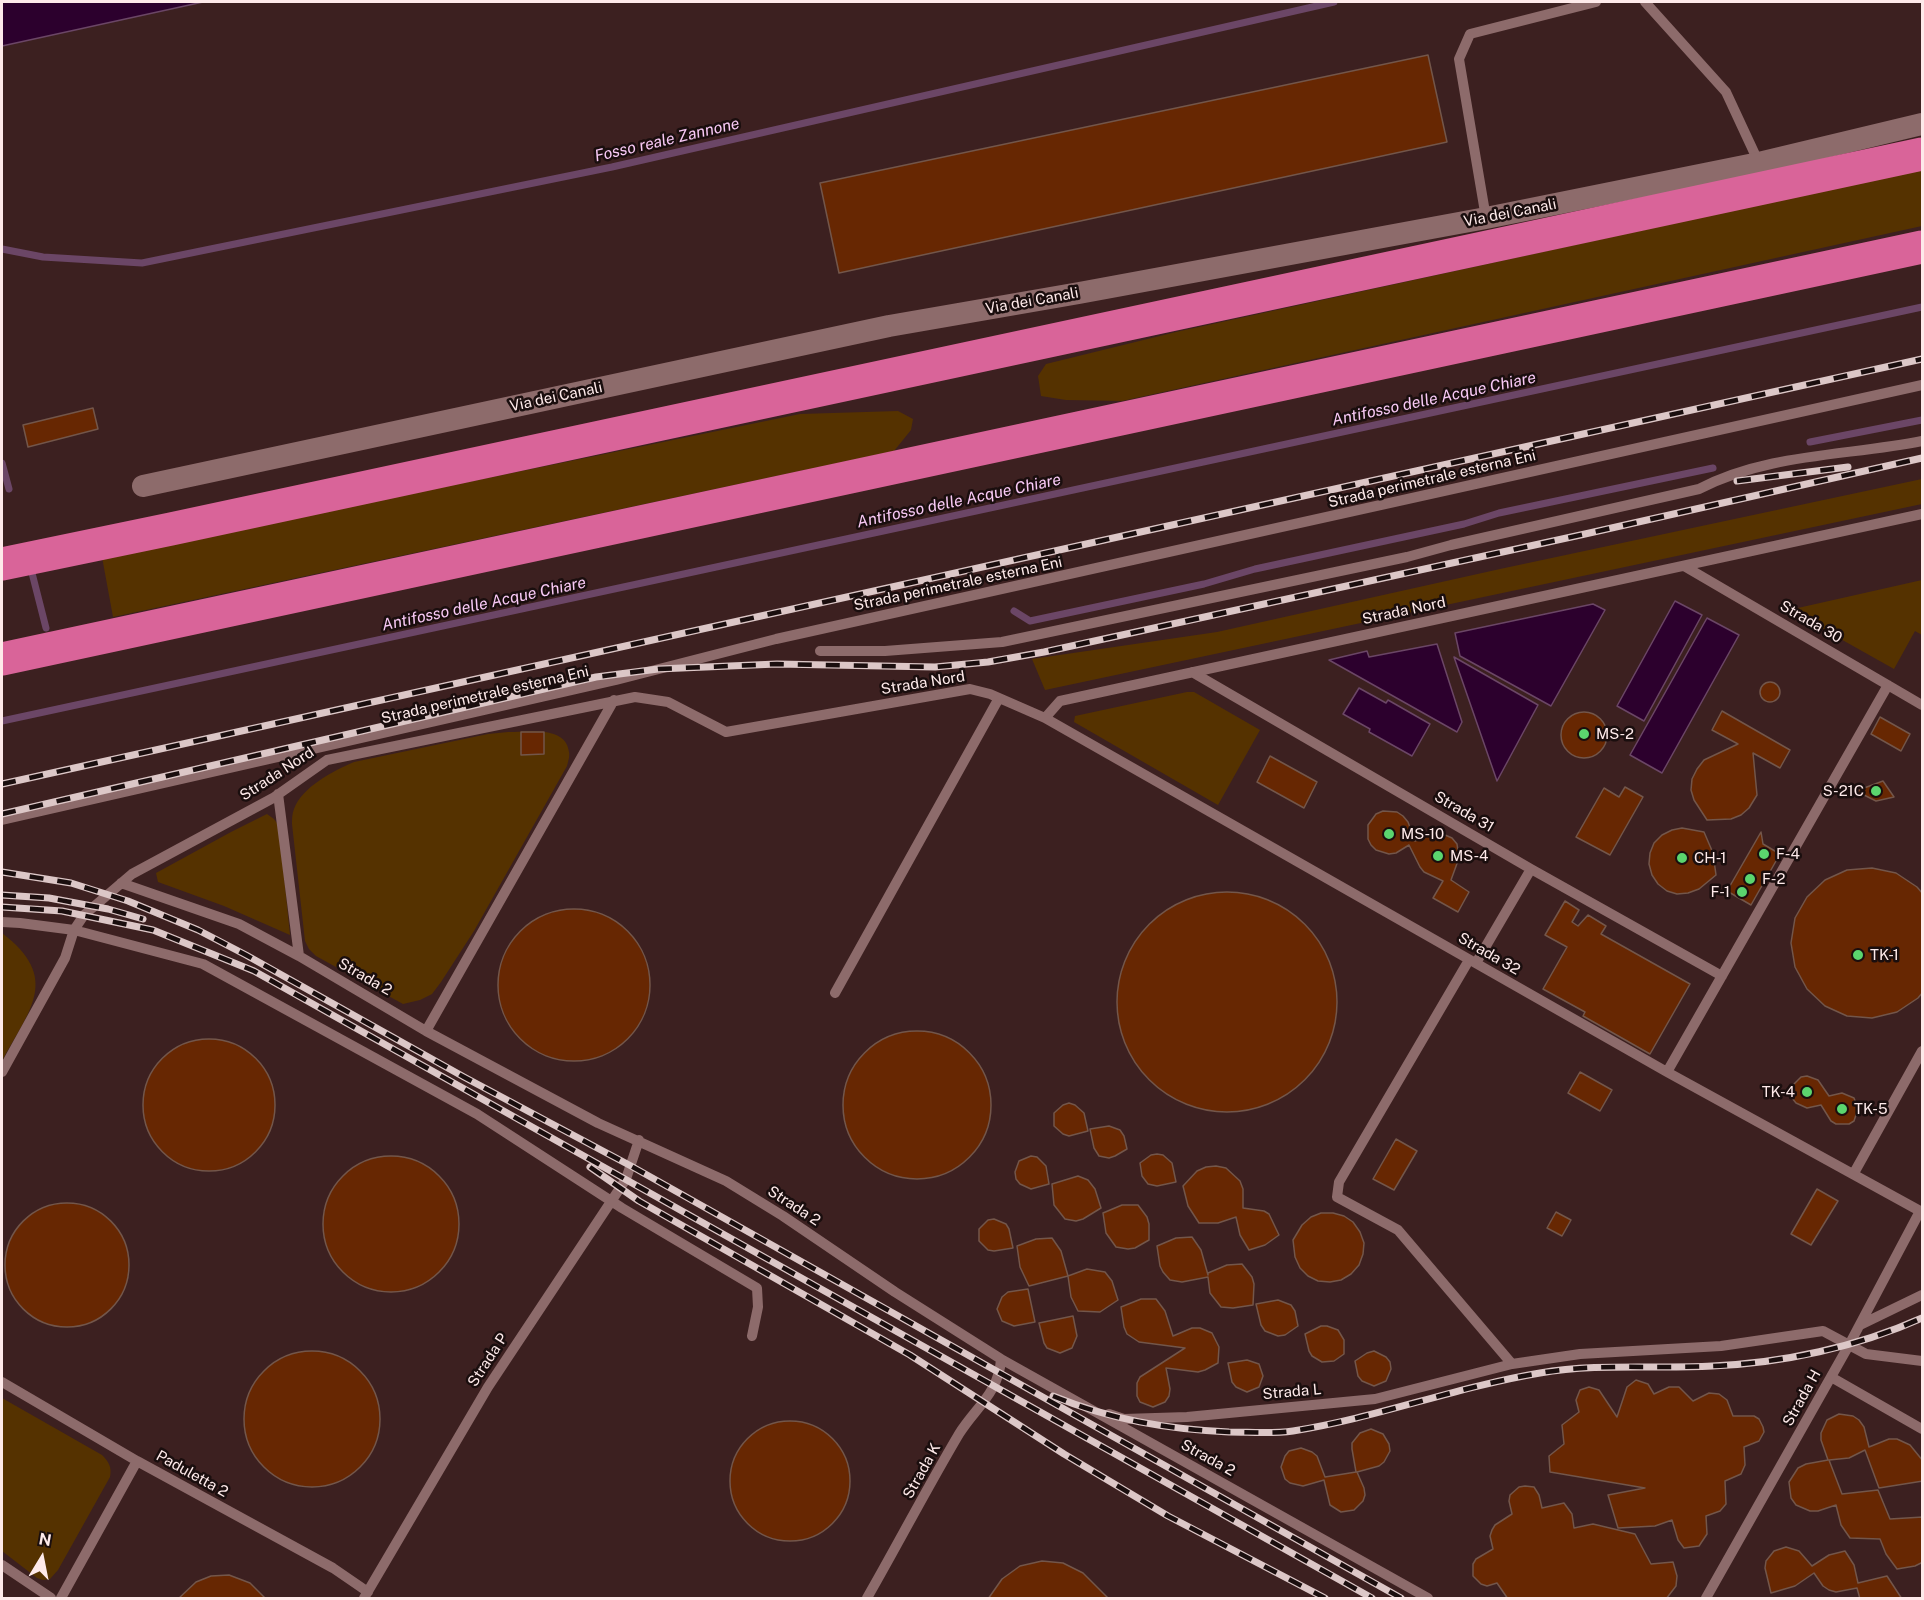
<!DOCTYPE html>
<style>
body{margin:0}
#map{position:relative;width:1924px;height:1600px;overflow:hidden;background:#3c2020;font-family:"Public Sans",sans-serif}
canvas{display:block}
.frame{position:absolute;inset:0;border:3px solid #feeaea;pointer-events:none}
.north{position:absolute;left:12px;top:1528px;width:60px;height:60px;-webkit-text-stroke:4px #1a0e0e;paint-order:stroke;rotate:10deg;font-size:16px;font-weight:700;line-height:24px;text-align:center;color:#feeaea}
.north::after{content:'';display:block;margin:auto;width:21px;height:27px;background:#feeaea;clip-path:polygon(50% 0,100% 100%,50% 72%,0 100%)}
</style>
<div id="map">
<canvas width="1924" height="1600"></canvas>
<div class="frame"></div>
<div class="north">N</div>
</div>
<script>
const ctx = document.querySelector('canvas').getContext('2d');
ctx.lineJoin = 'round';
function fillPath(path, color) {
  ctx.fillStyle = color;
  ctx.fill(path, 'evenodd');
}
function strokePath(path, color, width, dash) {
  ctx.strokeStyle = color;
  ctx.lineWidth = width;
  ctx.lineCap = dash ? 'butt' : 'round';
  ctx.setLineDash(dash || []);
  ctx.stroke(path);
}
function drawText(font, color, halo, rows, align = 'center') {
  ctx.font = font + ' "Public Sans",sans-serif';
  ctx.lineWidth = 5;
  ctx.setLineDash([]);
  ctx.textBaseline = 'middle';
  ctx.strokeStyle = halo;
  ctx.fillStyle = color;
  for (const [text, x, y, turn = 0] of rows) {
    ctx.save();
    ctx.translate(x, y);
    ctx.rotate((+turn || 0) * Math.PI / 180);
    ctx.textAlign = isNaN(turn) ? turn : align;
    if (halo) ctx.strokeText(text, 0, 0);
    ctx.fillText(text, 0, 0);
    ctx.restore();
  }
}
const green = new Path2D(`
 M 1922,169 L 1922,226 L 1122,401 L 1066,400 L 1041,396 L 1038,376 L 1046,364 L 1176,332 Z
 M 898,411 L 913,419 L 911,430 L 894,451 L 113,617 L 102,557 L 800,414 Z
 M 1922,479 L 1922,504 L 1045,690 L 1032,659 L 1217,632 L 1500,569 Z
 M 1922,580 L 1922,635 L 1915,631 L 1894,669 L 1789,610 Z
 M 1187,692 L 1194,692 L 1260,730 L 1218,805 L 1074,722 L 1075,716 Z
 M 508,732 C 527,732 566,725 569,752 C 570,756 568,762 567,766 L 474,931 L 441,982 L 432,994 L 420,1000 L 403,1004 L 316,956 L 309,949 L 305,941 L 292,824 C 292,819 292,814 294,809 C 302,787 333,771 354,762 L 488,734 Z
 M 267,814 L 274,819 L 279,826 L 290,935 L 224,906 L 158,882 L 156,873 L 231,832 Z
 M 2,933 C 61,978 30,1009 2,1061 Z
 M 2,1398 L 102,1455 C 109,1462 112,1467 110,1477 L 58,1570 L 50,1579 L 43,1580 L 37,1578 L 2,1551 Z`);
const water = new Path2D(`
 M 2,2 L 203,2 L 2,46 Z
 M 1675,601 L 1702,615 L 1644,721 L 1617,706 Z
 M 1593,604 L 1605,610 L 1551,706 L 1460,656 L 1455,633 Z
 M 1707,618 L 1739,635 L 1662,773 L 1630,755 Z
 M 1437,644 L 1462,722 L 1457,732 L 1329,660 L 1367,651 L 1369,657 Z
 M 1454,657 L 1538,705 L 1497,781 Z
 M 1359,688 L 1386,703 L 1388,700 L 1430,724 L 1412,756 L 1369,732 L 1370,729 L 1343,714 Z`);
const stream = new Path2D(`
 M 2,249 L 43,257 L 142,263 L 612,167 L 1334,2
 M 1810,442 L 1922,420
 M 2,463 L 9,489
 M 32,573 L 46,628
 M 1014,611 L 1030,621 L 1204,584 L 1255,569 L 1464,524 L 1499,513 L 1713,468
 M 2,721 L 1922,307`);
const building = new Path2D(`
 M 1428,55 L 1447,142 L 839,273 L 820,183 Z
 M 93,408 L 98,429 L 28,447 L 23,425 Z
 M1760 692a10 10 0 1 1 20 0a10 10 0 1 1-20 0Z
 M 1722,711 L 1790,750 L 1780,768 L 1753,753 L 1757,795 L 1749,808 L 1741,815 L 1731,819 L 1707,820 L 1694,800 L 1691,790 L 1692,779 L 1697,769 L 1704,760 L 1738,744 L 1712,730 Z
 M1561 735a23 23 0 1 1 46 0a23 23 0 1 1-46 0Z
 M 1880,717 L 1910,734 L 1901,751 L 1871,734 Z
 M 521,732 L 544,732 L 544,754 L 521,755 Z
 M 1270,756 L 1317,782 L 1304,808 L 1257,782 Z
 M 1883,781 L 1894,797 L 1876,801 L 1856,791 Z
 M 1625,787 L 1643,797 L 1610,855 L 1576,837 L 1604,788 L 1619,797 Z
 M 1383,811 L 1397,812 L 1403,816 L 1408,822 L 1415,841 L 1431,833 L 1438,832 L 1452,838 L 1457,844 L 1459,858 L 1451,880 L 1469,892 L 1458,912 L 1433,898 L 1443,881 L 1424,872 L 1420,867 L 1409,845 L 1396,853 L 1389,854 L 1376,850 L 1371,845 L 1368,839 L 1368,825 L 1376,814 Z
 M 1682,828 L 1704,832 L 1713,853 L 1716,875 L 1699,889 L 1688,893 L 1677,894 L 1667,891 L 1658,884 L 1652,875 L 1649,864 L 1650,853 L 1654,843 L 1662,835 L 1672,830 Z
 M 1761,832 L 1763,844 L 1780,854 L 1751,905 L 1727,891 Z
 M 1872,868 L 1896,873 L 1917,887 L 1923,894 L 1923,992 L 1918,998 L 1897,1012 L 1872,1018 L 1847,1016 L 1825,1006 L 1807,989 L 1795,967 L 1791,943 L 1795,918 L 1807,897 L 1825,880 L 1847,870 Z
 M1117 1002a110 110 0 1 1 220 0a110 110 0 1 1-220 0Z
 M 1565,901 L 1579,910 L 1572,922 L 1578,926 L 1588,915 L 1606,926 L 1601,934 L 1690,984 L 1650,1054 L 1583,1016 L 1585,1012 L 1543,989 L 1567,947 L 1545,935 Z
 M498 985a76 76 0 1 1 152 0a76 76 0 1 1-152 0Z
 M843 1105a74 74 0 1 1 148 0a74 74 0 1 1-148 0Z
 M143 1105a66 66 0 1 1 132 0a66 66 0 1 1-132 0Z
 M 1580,1072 L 1612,1090 L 1600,1111 L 1568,1093 Z
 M 1807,1076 L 1818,1080 L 1829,1096 L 1842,1093 L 1854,1098 L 1858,1109 L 1854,1121 L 1849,1124 L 1836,1124 L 1831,1121 L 1821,1105 L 1807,1108 L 1796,1103 L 1792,1098 L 1792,1086 L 1801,1077 Z
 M 1069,1103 L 1075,1105 L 1084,1113 L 1088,1131 L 1069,1136 L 1063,1134 L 1054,1126 L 1054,1113 L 1063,1105 Z
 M 1109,1126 L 1120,1130 L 1124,1136 L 1127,1149 L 1115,1156 L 1109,1158 L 1099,1156 L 1094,1148 L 1090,1129 Z
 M 1396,1139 L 1417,1151 L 1394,1190 L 1373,1179 Z
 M 1157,1154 L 1163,1155 L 1172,1163 L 1176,1182 L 1157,1186 L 1148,1184 L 1142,1176 L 1140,1163 L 1151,1155 Z
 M323 1224a68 68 0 1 1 136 0a68 68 0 1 1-136 0Z
 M 1031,1156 L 1037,1157 L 1046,1166 L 1049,1184 L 1031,1189 L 1020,1184 L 1016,1179 L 1015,1172 L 1019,1161 Z
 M 1216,1166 L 1226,1168 L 1240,1181 L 1243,1189 L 1243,1208 L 1264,1211 L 1269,1214 L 1279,1235 L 1265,1245 L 1249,1250 L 1240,1235 L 1236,1217 L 1218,1223 L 1199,1223 L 1188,1206 L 1183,1186 L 1197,1171 L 1206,1167 Z
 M 1078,1176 L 1088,1180 L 1095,1189 L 1101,1208 L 1083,1219 L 1076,1221 L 1065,1219 L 1054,1205 L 1052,1184 Z
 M 1817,1189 L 1838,1201 L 1811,1245 L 1791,1234 Z
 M5 1265a62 62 0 1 1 124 0a62 62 0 1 1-124 0Z
 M 1122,1205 L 1138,1205 L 1147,1217 L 1149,1224 L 1149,1240 L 1135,1248 L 1128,1249 L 1116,1247 L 1106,1233 L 1103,1213 Z
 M 1556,1212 L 1571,1220 L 1562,1236 L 1547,1228 Z
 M 1321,1213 L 1333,1213 L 1344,1216 L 1353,1222 L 1360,1232 L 1364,1243 L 1363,1254 L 1359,1265 L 1351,1274 L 1341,1280 L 1330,1282 L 1318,1281 L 1308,1276 L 1300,1268 L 1295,1257 L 1293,1240 L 1302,1225 L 1311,1217 Z
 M 994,1219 L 1006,1224 L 1009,1229 L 1013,1248 L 994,1251 L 988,1250 L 979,1241 L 979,1229 L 988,1220 Z
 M 1192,1237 L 1201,1250 L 1208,1275 L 1208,1273 L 1227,1265 L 1242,1264 L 1252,1277 L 1254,1284 L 1253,1305 L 1233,1308 L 1221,1307 L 1210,1293 L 1208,1277 L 1182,1282 L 1170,1280 L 1163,1272 L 1160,1266 L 1157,1246 L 1176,1238 Z
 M 1052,1238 L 1061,1251 L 1068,1276 L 1087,1269 L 1105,1272 L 1112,1281 L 1118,1300 L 1100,1312 L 1078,1311 L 1071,1297 L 1068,1276 L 1029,1286 L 1020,1267 L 1017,1246 L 1036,1239 Z
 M 1028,1289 L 1035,1322 L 1014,1326 L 1002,1321 L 997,1309 L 1002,1297 L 1008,1292 Z
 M 1141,1299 L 1156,1299 L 1165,1311 L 1173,1336 L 1192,1328 L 1200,1328 L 1212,1333 L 1219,1347 L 1218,1363 L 1205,1370 L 1198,1372 L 1166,1368 L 1170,1389 L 1169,1396 L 1165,1402 L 1153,1407 L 1140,1402 L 1137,1396 L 1137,1383 L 1140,1377 L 1185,1348 L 1139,1342 L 1127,1334 L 1124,1327 L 1121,1307 Z
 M 1278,1300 L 1291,1305 L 1295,1311 L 1298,1326 L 1285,1335 L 1278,1336 L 1265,1331 L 1261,1325 L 1256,1304 Z
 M 1073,1316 L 1077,1336 L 1072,1348 L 1060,1353 L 1047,1348 L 1044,1343 L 1039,1323 Z
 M 1321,1326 L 1327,1326 L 1338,1330 L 1344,1340 L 1344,1354 L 1334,1361 L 1322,1362 L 1312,1356 L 1309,1351 L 1305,1334 Z
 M 1374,1351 L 1386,1357 L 1390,1362 L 1391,1369 L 1386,1381 L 1374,1386 L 1362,1381 L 1358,1376 L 1355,1361 L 1367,1353 Z
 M244 1419a68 68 0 1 1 136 0a68 68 0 1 1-136 0Z
 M 1247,1360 L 1259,1364 L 1263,1376 L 1259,1387 L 1247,1392 L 1236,1387 L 1232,1382 L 1228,1363 Z
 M 1636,1380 L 1648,1384 L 1654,1394 L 1669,1387 L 1679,1387 L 1693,1401 L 1709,1393 L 1719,1394 L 1727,1400 L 1733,1416 L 1754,1416 L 1759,1419 L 1763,1427 L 1764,1432 L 1759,1441 L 1744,1447 L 1745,1465 L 1741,1474 L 1725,1481 L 1726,1504 L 1720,1511 L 1706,1516 L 1707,1534 L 1699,1546 L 1684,1548 L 1678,1540 L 1672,1520 L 1655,1526 L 1618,1528 L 1608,1495 L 1645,1488 L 1550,1472 L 1549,1456 L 1564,1444 L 1562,1425 L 1579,1412 L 1576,1400 L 1580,1390 L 1589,1387 L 1599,1390 L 1617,1417 L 1627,1387 Z
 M 1839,1414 L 1853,1416 L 1859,1420 L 1864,1427 L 1869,1447 L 1889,1439 L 1897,1439 L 1910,1445 L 1923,1461 L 1923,1481 L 1879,1488 L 1865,1450 L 1849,1458 L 1829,1460 L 1842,1494 L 1878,1490 L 1890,1519 L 1923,1517 L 1923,1562 L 1915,1566 L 1897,1569 L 1886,1554 L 1880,1539 L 1850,1538 L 1841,1525 L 1836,1505 L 1818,1511 L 1810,1511 L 1796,1505 L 1791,1498 L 1789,1482 L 1798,1468 L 1806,1464 L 1828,1460 L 1821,1440 L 1821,1433 L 1827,1420 Z
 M730 1481a60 60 0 1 1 120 0a60 60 0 1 1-120 0Z
 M 1371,1429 L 1383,1434 L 1389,1444 L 1390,1451 L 1384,1462 L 1379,1466 L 1357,1472 L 1364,1488 L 1365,1495 L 1363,1501 L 1354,1510 L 1341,1512 L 1330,1505 L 1324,1480 L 1303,1486 L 1290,1483 L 1285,1479 L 1281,1467 L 1285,1456 L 1289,1451 L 1301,1448 L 1312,1452 L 1317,1456 L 1325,1477 L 1356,1472 L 1352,1449 L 1352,1443 L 1360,1433 Z
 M 1525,1486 L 1534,1487 L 1539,1495 L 1542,1508 L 1564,1503 L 1572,1514 L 1574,1528 L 1593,1524 L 1635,1534 L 1651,1564 L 1673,1562 L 1677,1576 L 1676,1586 L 1666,1599 L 1508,1599 L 1497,1583 L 1487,1586 L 1481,1584 L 1473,1576 L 1473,1564 L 1476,1559 L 1493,1549 L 1490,1536 L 1492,1530 L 1495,1525 L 1512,1514 L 1509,1501 L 1510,1495 L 1519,1487 Z
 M 1786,1547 L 1799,1551 L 1812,1566 L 1829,1555 L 1845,1551 L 1854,1565 L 1858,1583 L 1887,1576 L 1902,1599 L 1860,1599 L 1857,1588 L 1836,1592 L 1829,1590 L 1823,1586 L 1814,1573 L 1795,1586 L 1771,1593 L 1765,1568 L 1766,1561 L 1774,1551 Z
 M 1042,1561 L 1063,1563 L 1083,1573 L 1109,1599 L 988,1599 L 1002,1579 L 1020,1566 Z
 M 229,1575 L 250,1583 L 266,1599 L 178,1599 L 196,1582 L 211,1576 Z`);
const lane = new Path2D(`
 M 1645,2 L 1726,92 L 1759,163
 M 1486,218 L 1459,59 L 1470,34 L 1596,2
 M 1684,566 L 1922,705
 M 820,651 L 885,651 L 1002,642 L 1407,557 L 1451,545 L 1699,489 C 1768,453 1848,456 1922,441
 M 1192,672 L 1531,869 L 1722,976
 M 1045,718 L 1667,1072 L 1920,1211 L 1849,1345 L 1706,1598
 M 278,794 L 299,956
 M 2,820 L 616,680 L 776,639 L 1922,385
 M 121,883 L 239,924 L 299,956 L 426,1031 L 598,1123 L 726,1181 L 783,1216 L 895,1292 L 1001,1359 L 1428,1598
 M 2,922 L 20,923 L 74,930 L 203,964 L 477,1114 L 622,1208 L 757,1288 L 758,1307 L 752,1336
 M 1469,960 L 1339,1182 L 1337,1197 L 1398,1230 L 1512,1364 L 1580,1354 L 1721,1346 L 1823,1331 L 1866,1354 L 1922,1361
 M 1476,963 L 1531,869
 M 835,993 L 999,698
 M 426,1031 L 614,700
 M 2,1072 L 65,958 L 74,930 L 84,915 L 132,874 L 273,798 L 327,760 L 635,697 L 668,702 L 726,732 L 970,689 L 990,694 L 1045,718 L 1060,701 L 1922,514
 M 1667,1072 L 1888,685
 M 1854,1173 L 1922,1051
 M 1860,1325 L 1922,1295
 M 1831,1377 L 1922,1429
 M 2,1382 L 137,1461 L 333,1568 L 368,1592
 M 1109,1414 L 1124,1419 L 1187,1417 L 1375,1399 L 1512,1364
 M 2,1565 L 51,1598
 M 61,1598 L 137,1461
 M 364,1598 L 488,1387 L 626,1179 L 639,1140
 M 867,1598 C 898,1544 927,1488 959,1434 C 975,1408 999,1393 1001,1359`);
const street = new Path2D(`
 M 143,486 L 889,326 L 1079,293 L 1486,218 L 1759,163 L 1922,124`);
const highway = new Path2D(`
 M 2,564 L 171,529 L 1922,154
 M 2,659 L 1922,247`);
const rail = new Path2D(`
 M 1737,481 L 1848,467
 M 2,784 L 1922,359
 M 2,814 L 596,677 L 658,669 L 777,664 L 935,667 L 988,662 L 1044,652 L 1585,534 L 1922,458
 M 2,872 L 71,883 L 128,901 L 198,930 L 246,955 L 464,1077 L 631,1166 L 1401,1598
 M 2,895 L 49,898 L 108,909 L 143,919
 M 2,907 L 62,911 L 153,930 L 254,971 L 1372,1598
 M 590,1167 L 639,1201 L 910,1355 L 1064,1454 L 1168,1516 L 1325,1598
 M 1053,1396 C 1112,1420 1166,1429 1229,1432 C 1250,1432 1272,1434 1293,1431 C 1376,1418 1456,1387 1540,1373 C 1596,1363 1654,1369 1712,1366 C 1783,1363 1857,1347 1922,1318`);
const markers = [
 [1584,734,6,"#5bd56e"],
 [1876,791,6,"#5bd56e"],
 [1389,834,6,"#5bd56e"],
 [1764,854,6,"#5bd56e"],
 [1438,856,6,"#5bd56e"],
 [1682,858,6,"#5bd56e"],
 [1750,879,6,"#5bd56e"],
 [1742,892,6,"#5bd56e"],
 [1858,955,6,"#5bd56e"],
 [1807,1092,6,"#5bd56e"],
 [1842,1109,6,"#5bd56e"]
];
const streetNames = [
 ["Via dei Canali",1510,213,-11],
 ["Via dei Canali",1032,301,-10],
 ["Via dei Canali",556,397,-12],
 ["Strada perimetrale esterna Eni",1432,479,-13],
 ["Strada perimetrale esterna Eni",958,584,-12],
 ["Strada Nord",1404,611,-12],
 ["Strada 30",1811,622,30],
 ["Strada Nord",923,683,-9],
 ["Strada perimetrale esterna Eni",485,695,-13],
 ["Strada Nord",277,774,-33],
 ["Strada 31",1464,812,30],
 ["Strada 32",1489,954,30],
 ["Strada 2",365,977,30],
 ["Strada 2",794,1206,33],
 ["Strada P",488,1360,-57],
 ["Strada L",1292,1392,-5],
 ["Strada H",1802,1398,-61],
 ["Strada 2",1208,1458,29],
 ["Strada K",922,1471,-61],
 ["Paduletta 2",192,1474,29]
];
const poiNames = [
 ["MS-2",1596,734],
 ["S-21C",1864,791,"right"],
 ["MS-10",1401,834],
 ["F-4",1776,854],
 ["MS-4",1450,856],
 ["CH-1",1694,858],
 ["F-2",1762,879],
 ["F-1",1730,892,"right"],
 ["TK-1",1870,955],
 ["TK-4",1795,1092,"right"],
 ["TK-5",1854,1109]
];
const waterNames = [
 ["Fosso reale Zannone",667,140,-13],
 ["Antifosso delle Acque Chiare",1434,399,-12],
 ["Antifosso delle Acque Chiare",959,501,-12],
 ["Antifosso delle Acque Chiare",484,604,-12]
];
fillPath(green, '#553200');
fillPath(water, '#2c002d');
strokePath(water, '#6b4666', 1.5);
strokePath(stream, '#6b4666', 7);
fillPath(building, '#672702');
strokePath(building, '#73564a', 1.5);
strokePath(lane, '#8d6b6b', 10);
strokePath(street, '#8d6b6b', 22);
strokePath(highway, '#d96499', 33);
strokePath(rail, '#dcc7c7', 7);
strokePath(rail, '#1a0e0e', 4.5, [14]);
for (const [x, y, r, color] of markers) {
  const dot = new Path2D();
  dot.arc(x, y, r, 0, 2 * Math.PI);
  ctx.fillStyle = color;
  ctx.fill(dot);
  strokePath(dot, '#1a0e0e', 2);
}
drawText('15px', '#feeaea', '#1a0e0e', streetNames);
drawText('15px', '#feeaea', '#1a0e0e', poiNames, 'left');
drawText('italic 16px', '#f8c9f5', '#1a0e0e', waterNames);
</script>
